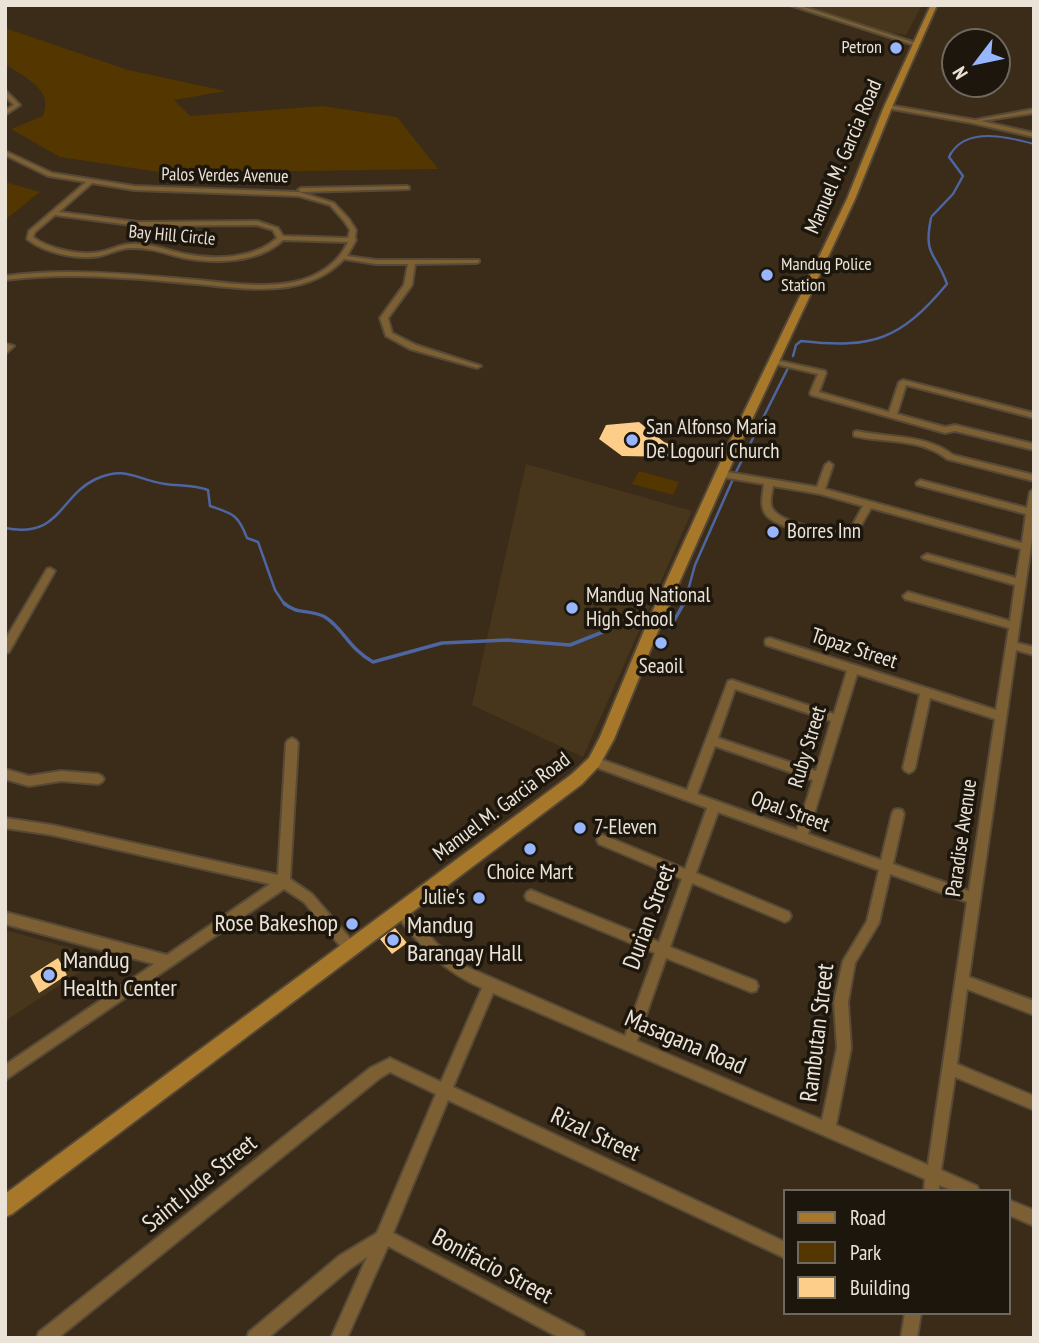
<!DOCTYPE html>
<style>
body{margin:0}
#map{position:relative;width:1039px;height:1343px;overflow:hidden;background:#3a2c19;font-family:"PT Sans Narrow",sans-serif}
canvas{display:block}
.frame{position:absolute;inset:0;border:7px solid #ebe3d7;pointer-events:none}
.legend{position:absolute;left:783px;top:1189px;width:228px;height:126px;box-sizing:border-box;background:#1c160d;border:2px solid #6f685e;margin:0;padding:9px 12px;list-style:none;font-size:21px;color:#ebe3d7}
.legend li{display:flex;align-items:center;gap:14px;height:35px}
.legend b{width:35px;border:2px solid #6f685e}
.north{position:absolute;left:941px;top:28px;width:70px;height:70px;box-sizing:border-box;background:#1c160d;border:2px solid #6f685e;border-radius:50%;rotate:238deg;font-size:19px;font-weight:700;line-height:28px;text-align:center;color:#ebe3d7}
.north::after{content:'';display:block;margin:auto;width:24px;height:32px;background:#98b6fd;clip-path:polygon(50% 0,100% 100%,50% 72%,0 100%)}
</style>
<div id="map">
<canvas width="1039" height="1343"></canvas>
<div class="frame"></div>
<ul class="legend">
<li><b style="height:9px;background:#a7782a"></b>Road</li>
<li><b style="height:19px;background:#533600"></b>Park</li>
<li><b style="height:19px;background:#fcce89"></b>Building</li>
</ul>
<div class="north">N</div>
</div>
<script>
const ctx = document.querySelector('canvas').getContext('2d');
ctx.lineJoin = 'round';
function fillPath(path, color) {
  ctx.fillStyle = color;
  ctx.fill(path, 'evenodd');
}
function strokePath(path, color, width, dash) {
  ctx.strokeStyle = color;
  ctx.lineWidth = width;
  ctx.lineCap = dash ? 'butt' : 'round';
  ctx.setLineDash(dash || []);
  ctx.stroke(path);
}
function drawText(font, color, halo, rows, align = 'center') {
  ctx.font = font + ' "PT Sans Narrow",sans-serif';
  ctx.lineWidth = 7;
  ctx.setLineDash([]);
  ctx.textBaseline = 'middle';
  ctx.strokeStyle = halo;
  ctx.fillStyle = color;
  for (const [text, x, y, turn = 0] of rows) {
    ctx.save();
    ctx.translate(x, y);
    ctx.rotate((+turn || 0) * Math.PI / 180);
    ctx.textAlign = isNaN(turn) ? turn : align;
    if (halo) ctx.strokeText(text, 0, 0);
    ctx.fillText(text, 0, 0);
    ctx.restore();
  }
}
const built = new Path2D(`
 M 800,5 L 922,5 L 906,35 L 884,32 Z
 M 526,464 L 692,511 L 583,757 L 472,705 Z
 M 5,930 L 103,957 L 5,1021 Z`);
const green = new Path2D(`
 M 5,28 L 128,70 L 226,91 L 174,100 L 190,116 L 322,106 L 397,117 L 438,169 L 165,173 L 60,157 L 11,129 L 43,116 C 54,89 25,78 5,64 Z
 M 5,182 L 40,192 L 5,220 Z
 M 639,471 L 679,482 L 673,495 L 632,484 Z`);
const streamFar2 = new Path2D(`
 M 950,155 C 966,126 1008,137 1034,144`);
const streamFar1 = new Path2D(`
 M 932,216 L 953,194 L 963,176 L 949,157 L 951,153
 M 793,356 L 796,345 L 801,341 C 873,349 900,340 947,284 C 936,252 923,257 931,218
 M 735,474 L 789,366
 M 5,528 C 61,539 59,496 96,479 C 126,465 137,480 165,484 C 180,486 194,485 208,490 L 210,506 C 233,514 238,514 247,538 L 258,542 L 275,590 L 285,605
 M 684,605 L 695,565 L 733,479`);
const stream = new Path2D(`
 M 284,603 C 296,615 311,609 325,617 C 343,628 349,649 373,662 L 442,643 L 507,640 L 570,645 L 618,626 L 635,627
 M 670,628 L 684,603`);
const building = new Path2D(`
 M 639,422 L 664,442 L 679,448 L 674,457 L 622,456 L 599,439 L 606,425 Z
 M 395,928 L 407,943 L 392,954 L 380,939 Z
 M 58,958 L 67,975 L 39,993 L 30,976 Z`);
const minor = new Path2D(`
 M 790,5 L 798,5 L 919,44 L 914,45 Z
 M 5,90 L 20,105 L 5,115 L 5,110 L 14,105 L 5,96 Z
 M 888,105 L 975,120 L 1034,109 L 1034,113 L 981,121 L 1034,133 L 1034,137 L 972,123 L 886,108 L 885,107 Z
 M 5,151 L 52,173 L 134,186 L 299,192 L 334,203 L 349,219 L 356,230 L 355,238 L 356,240 L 347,256 L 376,260 L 479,260 L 479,262 L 477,263 L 415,264 L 412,285 L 388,318 L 392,333 L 416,345 L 481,366 L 477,368 L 410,349 L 386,336 L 380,318 L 404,285 L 408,264 L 376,264 L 344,259 C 306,299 247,289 197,284 C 172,282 148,279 123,278 C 83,275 45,275 5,280 L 5,276 C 66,268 126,274 187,279 C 222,282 259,289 294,282 C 317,277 338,264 348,242 L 283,240 C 259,263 215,264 184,258 C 167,254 149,247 131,248 C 120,248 110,254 100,256 C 78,260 44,253 27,239 L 29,231 L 86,182 L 48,176 L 5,155 ZM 92,183 L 134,190 L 299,196 L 330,205 L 344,221 L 350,230 L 348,238 L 283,236 L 278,228 L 257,221 L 138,222 L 59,212 ZM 55,215 L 138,226 L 257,225 L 273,230 L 277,238 C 254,259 214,260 185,254 C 167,250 150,243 132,244 C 120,244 111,250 100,252 C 80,256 49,249 33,237 L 35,232 Z
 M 407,186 L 409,187 L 409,189 L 301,192 L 298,190 L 301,188 Z
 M 7,344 L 14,346 L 5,354 L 5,347 Z
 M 771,359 L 825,371 L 826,373 L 819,392 L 889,412 L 899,382 L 903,380 L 1034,413 L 1034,418 L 906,385 L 897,414 L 945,427 L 955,425 L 1034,444 L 1034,450 L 955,431 L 945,433 L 811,395 L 810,393 L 818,374 L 771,363 Z
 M 857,431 C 889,438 926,434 953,455 L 1034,475 L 1034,481 L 947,459 C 921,438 885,443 854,436 L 854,432 Z
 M 829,462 L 833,465 L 825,489 L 1022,543 L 1026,514 L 917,485 L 916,483 L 920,480 L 1027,508 L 1030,492 L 1034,489 L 1034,525 L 1017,643 L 1034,647 L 1034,655 L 1016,650 L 969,977 L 1034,1001 L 1034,1015 L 967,989 L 957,1064 L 1034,1096 L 1034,1110 L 955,1077 L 941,1170 L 977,1186 L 979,1191 L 954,1191 L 939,1185 L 939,1191 L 924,1191 L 925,1179 L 493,993 L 453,1087 L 785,1242 L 785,1258 L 448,1100 L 393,1233 L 583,1332 L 585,1338 L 560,1338 L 388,1246 L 347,1338 L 331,1338 L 367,1257 L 351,1268 L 268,1338 L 247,1338 L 249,1332 L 339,1256 L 377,1233 L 436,1094 L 390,1072 L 380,1078 L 58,1338 L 37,1338 L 39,1332 L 370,1068 L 390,1058 L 441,1082 L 482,988 C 445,972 419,946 396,914 L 394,910 L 396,906 L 400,904 L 404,906 L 437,944 L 467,967 L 625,1036 L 655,953 L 527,900 L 525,896 L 527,892 L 531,890 L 659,942 L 682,879 L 599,844 L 597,840 L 599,836 L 603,835 L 685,869 L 707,808 L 590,765 L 588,762 L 590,759 L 594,757 L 687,790 L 727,684 L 728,681 L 732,680 L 834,714 L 847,671 L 766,645 L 765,642 L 766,639 L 770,638 L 996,710 L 1009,628 L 905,599 L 903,596 L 908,592 L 1010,621 L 1015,585 L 924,559 L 922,557 L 927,554 L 1016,578 L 1021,549 L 871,508 L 856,534 C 835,540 784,532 767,516 C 759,507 763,495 764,484 L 721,477 L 717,474 L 721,471 L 817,487 L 825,465 ZM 773,486 L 820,494 L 863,506 L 850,530 C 833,533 780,524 772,508 C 769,501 772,493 773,486 ZM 857,674 L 920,694 L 903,768 L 905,771 L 909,773 L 913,771 L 915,768 L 930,698 L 995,719 L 969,891 L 893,864 L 904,814 L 902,810 L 898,809 L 894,810 L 892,814 L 881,860 L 808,834 ZM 735,689 L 831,721 L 816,771 L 718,738 ZM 715,746 L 813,780 L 797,830 L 697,794 ZM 718,812 L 879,870 L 867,921 L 843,961 L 834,1002 L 837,1048 L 822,1120 L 637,1041 L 666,958 L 751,992 L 756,991 L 758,986 L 756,981 L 670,947 L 692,883 L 785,922 L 789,920 L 791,916 L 789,912 L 696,873 ZM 890,874 L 967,902 L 928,1165 L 836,1125 L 851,1048 L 848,1002 L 855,963 L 879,923 Z
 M 50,568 L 55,571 L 9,652 L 5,653 L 5,640 L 47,569 Z
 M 292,738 L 296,740 L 298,743 L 290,879 L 312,894 L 355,944 L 356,948 L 355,952 L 350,954 L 345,952 L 304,902 L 284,889 L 5,1080 L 5,1065 L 154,964 L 5,924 L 5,912 L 167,955 L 270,884 L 52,835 L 5,828 L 5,818 L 52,825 L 278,875 L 286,743 L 288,740 Z
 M 5,769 L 29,776 L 61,771 L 98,774 L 102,776 L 104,779 L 102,782 L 98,784 L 61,781 L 29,786 L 5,779 Z
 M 1009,1200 L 1034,1210 L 1034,1226 L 1009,1215 Z
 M 905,1313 L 921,1313 L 917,1338 L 901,1338 Z`);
const secondary = new Path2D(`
 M 931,5 L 937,5 L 892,107 L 855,199 L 742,441 L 663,619 L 614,739 L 599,766 L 582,784 L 12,1214 L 5,1217 L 5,1194 L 572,774 L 589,758 L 600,737 L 649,619 L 730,441 L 847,199 L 884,107 Z`);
const markers = [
 [896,48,7,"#98b6fd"],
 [767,275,7,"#98b6fd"],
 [632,440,7,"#98b6fd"],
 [773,532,7,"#98b6fd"],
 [572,608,7,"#98b6fd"],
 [661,643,7,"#98b6fd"],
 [580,828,7,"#98b6fd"],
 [530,849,7,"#98b6fd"],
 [479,898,7,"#98b6fd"],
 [352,924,7,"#98b6fd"],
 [393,940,7,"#98b6fd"],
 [49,975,7,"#98b6fd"]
];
const farPoinames = [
 ["Petron",882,48],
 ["Mandug Police",781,265,"left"],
 ["Station",781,286,"left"]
];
const farStreetnames = [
 ["Palos Verdes Avenue",225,176,1],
 ["Bay Hill Circle",172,236,5]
];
const streetNames = [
 ["Manuel M. Garcia Road",844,157,-67],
 ["Topaz Street",854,649,18],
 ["Ruby Street",808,747,-73],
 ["Manuel M. Garcia Road",502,807,-37],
 ["Opal Street",790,812,20],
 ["Paradise Avenue",962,838,-82]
];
const poiNames = [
 ["San Alfonso Maria",646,428],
 ["De Logouri Church",646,452],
 ["Borres Inn",787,532],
 ["Mandug National",586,596],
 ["High School",586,620],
 ["Seaoil",661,667,"center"],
 ["7-Eleven",594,828],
 ["Choice Mart",530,873,"center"],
 ["Julie's",465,898,"right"]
];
const nearStreetnames = [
 ["Durian Street",650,917,-70],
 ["Rambutan Street",818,1033,-83],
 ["Masagana Road",685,1043,23],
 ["Rizal Street",595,1135,25],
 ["Saint Jude Street",200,1184,-39],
 ["Bonifacio Street",492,1267,28]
];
const nearPoinames = [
 ["Rose Bakeshop",338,924,"right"],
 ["Mandug",407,926],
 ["Barangay Hall",407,954],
 ["Mandug",63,961],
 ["Health Center",63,989]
];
fillPath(built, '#47361c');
fillPath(green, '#533600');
strokePath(streamFar2, '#4d65a1', 2);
strokePath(streamFar1, '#4d65a1', 2.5);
strokePath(stream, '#4d65a1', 3.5);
fillPath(building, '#fcce89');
strokePath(minor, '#564937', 4);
strokePath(secondary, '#564937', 4);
fillPath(minor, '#7c5f32');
fillPath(secondary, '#a7782a');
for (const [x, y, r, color] of markers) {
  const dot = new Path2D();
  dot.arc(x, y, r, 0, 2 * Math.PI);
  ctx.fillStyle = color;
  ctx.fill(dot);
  strokePath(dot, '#1c160d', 2.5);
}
drawText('18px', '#ebe3d7', '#1c160d', farPoinames, 'right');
drawText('18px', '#ebe3d7', '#1c160d', farStreetnames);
drawText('21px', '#ebe3d7', '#1c160d', streetNames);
drawText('21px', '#ebe3d7', '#1c160d', poiNames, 'left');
drawText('24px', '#ebe3d7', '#1c160d', nearStreetnames);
drawText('24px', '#ebe3d7', '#1c160d', nearPoinames, 'left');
</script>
